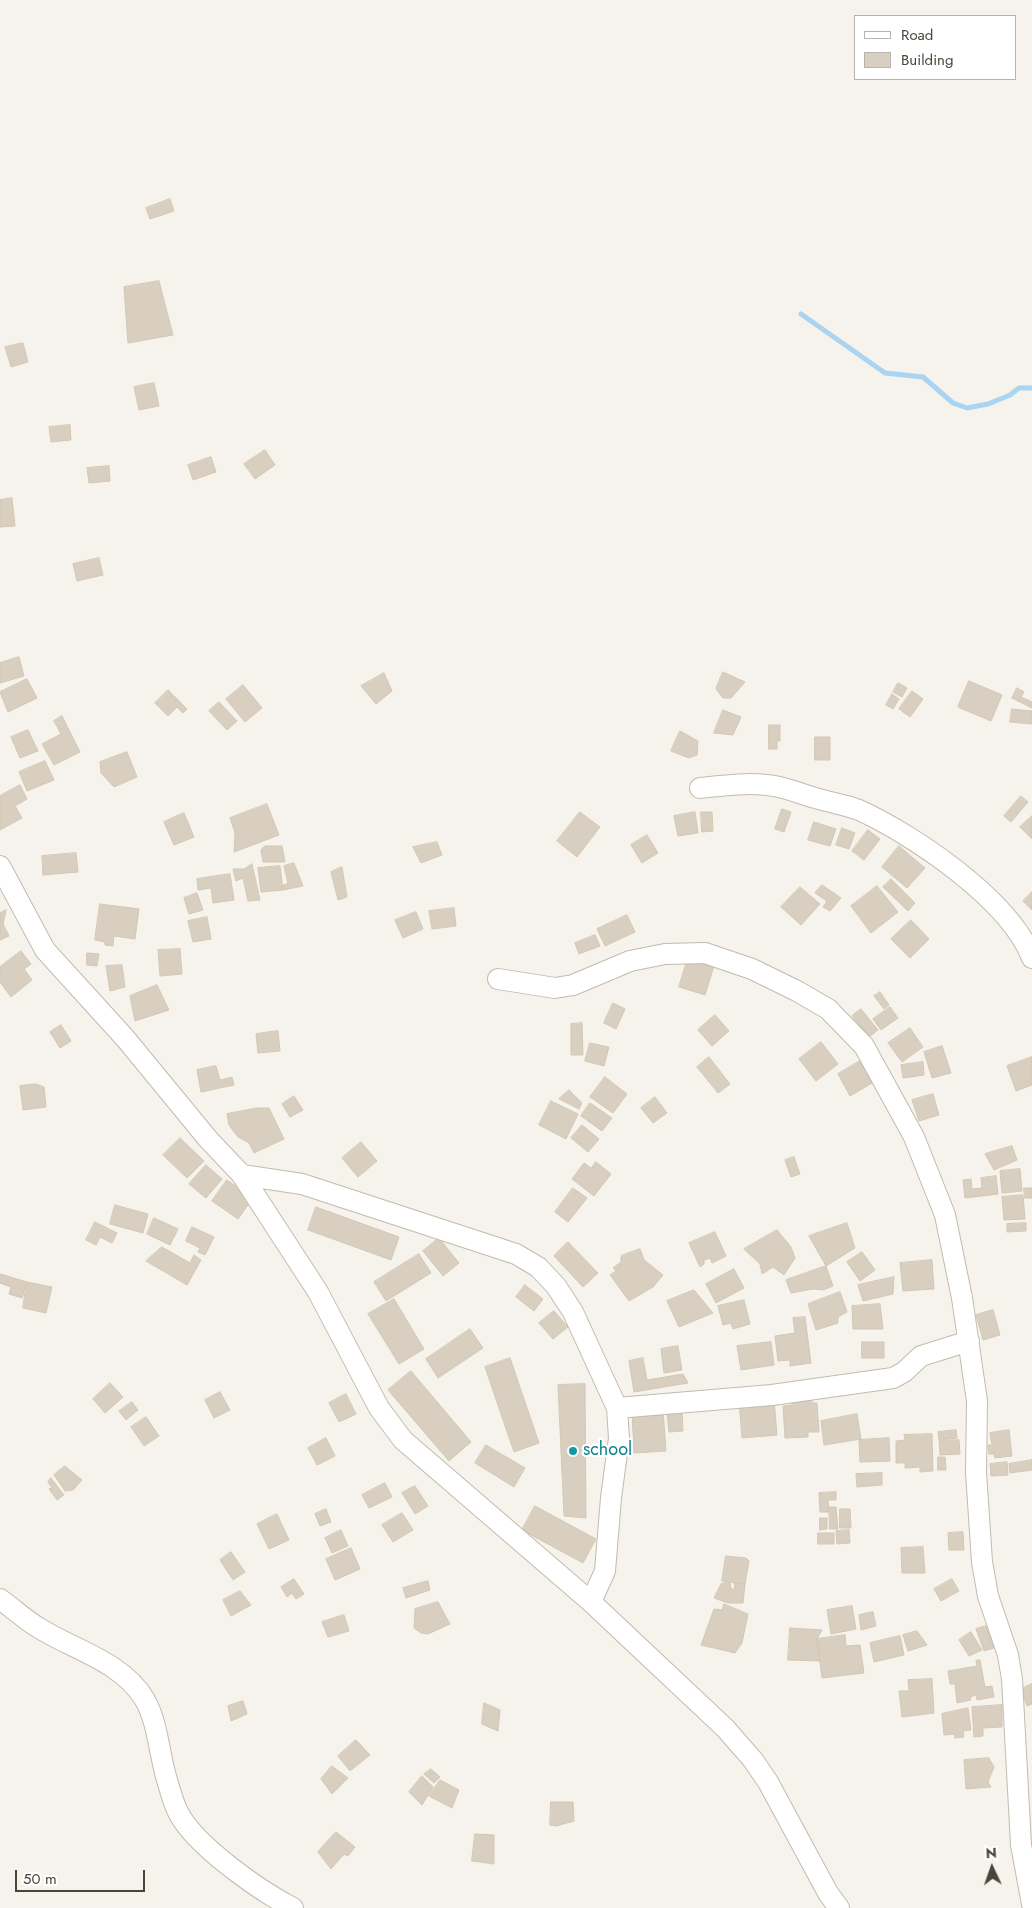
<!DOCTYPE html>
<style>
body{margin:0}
#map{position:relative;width:1032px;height:1908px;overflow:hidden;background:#f6f3ec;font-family:Jost,sans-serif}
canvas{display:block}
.legend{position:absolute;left:854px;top:15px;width:162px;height:65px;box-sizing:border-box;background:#fff;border:1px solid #b7b4b0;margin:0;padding:6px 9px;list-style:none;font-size:15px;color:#4b4439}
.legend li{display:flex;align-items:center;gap:10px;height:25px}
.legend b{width:25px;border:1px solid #b7b4b0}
.north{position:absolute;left:967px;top:1843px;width:50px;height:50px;-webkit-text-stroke:4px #fff;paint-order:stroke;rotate:357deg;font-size:14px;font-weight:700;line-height:20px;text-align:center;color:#4b4439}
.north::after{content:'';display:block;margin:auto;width:18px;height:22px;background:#4b4439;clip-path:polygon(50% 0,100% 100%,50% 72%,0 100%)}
.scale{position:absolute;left:15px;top:1870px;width:130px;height:22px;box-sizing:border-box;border:2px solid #4b4439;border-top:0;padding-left:6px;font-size:15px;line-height:18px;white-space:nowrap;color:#4b4439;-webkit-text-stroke:4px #fff;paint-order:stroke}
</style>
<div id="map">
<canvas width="1032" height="1908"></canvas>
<ul class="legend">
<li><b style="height:6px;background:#fff"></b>Road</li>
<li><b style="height:14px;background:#d8cfc1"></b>Building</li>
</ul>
<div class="north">N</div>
<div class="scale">50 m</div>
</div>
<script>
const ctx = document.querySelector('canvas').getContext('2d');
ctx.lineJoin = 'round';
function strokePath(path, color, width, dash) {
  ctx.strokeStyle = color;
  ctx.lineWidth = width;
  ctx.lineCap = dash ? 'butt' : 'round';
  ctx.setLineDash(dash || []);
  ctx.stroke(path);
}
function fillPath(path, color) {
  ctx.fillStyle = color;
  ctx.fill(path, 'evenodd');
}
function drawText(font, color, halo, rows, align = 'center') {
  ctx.font = font + ' Jost,sans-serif';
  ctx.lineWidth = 4.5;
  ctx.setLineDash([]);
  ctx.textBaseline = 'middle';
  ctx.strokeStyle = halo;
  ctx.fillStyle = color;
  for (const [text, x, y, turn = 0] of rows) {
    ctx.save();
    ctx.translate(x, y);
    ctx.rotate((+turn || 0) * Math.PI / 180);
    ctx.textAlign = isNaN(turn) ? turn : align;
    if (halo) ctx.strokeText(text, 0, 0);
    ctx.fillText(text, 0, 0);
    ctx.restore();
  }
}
const stream = new Path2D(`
 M 801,314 L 885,373 L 923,377 L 953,403 L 967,408 L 988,404 L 1010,395 L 1019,388 L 1032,388`);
const building = new Path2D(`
 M 170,199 L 174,211 L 150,219 L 146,208 Z
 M 159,281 L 173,335 L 128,343 L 124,287 Z
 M 23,343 L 28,362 L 11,367 L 5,347 Z
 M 154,383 L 159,406 L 139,410 L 134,387 Z
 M 70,425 L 71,440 L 51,442 L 49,427 Z
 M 265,450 L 275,465 L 255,479 L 244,464 Z
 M 211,457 L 216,472 L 193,480 L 188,465 Z
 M 109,466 L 110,481 L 89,483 L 87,468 Z
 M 12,498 L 15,526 L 0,527 L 0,500 Z
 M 99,558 L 103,575 L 77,581 L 73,564 Z
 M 19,657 L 24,676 L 0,683 L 0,663 Z
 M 723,672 L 745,682 L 731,698 L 723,698 L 716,689 Z
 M 384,673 L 392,691 L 376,704 L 361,686 Z
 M 27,679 L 37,698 L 8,712 L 0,692 Z
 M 969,681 L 1002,695 L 991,721 L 958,707 Z
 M 898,683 L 907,688 L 902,697 L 893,692 Z
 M 243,685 L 262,708 L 245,722 L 226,699 Z
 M 1017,688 L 1024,692 L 1021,697 L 1032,702 L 1032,708 L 1012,698 Z
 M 168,690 L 187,709 L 183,713 L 177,707 L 168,716 L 155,703 Z
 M 912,691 L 923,699 L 910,717 L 899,709 Z
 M 892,694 L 899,699 L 893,709 L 886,705 Z
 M 219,702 L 237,721 L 227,730 L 209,711 Z
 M 1012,709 L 1032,711 L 1032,724 L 1010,722 Z
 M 723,710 L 741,717 L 733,735 L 714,733 Z
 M 62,716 L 80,752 L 54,765 L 42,744 L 61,734 L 54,721 Z
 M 769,725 L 780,725 L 780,741 L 777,741 L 777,749 L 769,749 Z
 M 28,730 L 38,751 L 20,758 L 11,737 Z
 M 680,731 L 698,741 L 697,755 L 689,758 L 671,751 Z
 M 815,737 L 830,737 L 830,760 L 815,760 Z
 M 127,752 L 137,777 L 114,787 L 101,773 L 100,762 Z
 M 45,761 L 54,780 L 27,791 L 19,772 Z
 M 20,785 L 27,799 L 15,806 L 22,818 L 0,830 L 0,796 Z
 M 1021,796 L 1028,802 L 1011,822 L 1004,816 Z
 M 267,804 L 279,835 L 234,852 L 235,833 L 230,818 Z
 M 782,809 L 791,812 L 784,832 L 775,829 Z
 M 580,812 L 600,827 L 577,857 L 557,841 Z
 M 695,812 L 698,833 L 678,836 L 674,816 Z
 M 701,812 L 712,812 L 713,831 L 702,832 Z
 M 184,813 L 194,837 L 174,845 L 164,822 Z
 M 1032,816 L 1032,839 L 1020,827 Z
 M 814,822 L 836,829 L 830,846 L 808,840 Z
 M 842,828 L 855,833 L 849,849 L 836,845 Z
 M 868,830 L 880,839 L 864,860 L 852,851 Z
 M 647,835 L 658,853 L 642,863 L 631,845 Z
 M 437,842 L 442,855 L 421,863 L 413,847 Z
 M 265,846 L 282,846 L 285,862 L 263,862 L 261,850 Z
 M 899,846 L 925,868 L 907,888 L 882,867 Z
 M 76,853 L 78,872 L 43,875 L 42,856 Z
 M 294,863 L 303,886 L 283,890 L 282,886 L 288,883 L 284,866 Z
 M 252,864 L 260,900 L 248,901 L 243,878 L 236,881 L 233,869 L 244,869 Z
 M 280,866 L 283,890 L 261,892 L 258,868 Z
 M 342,867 L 347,897 L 338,900 L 331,872 Z
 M 230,874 L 234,900 L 213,903 L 211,888 L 198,890 L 197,879 Z
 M 891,879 L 915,903 L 908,911 L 883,887 Z
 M 822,885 L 841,898 L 830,911 L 823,907 L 827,901 L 815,893 Z
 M 877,886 L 898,912 L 871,933 L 851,906 Z
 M 800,887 L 820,904 L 801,925 L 781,907 Z
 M 1032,892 L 1032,910 L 1023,901 Z
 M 197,893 L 203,910 L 189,914 L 184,898 Z
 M 100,904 L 139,909 L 135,939 L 114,936 L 113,946 L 105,945 L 105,942 L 95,940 Z
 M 454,908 L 456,926 L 432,929 L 429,911 Z
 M 6,910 L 3,924 L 9,936 L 0,940 L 0,913 Z
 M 416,912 L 423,929 L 403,938 L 395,920 Z
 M 627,915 L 635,932 L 605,946 L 597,929 Z
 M 207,917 L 211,939 L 193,942 L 188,921 Z
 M 911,920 L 929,939 L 910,958 L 891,939 Z
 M 595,935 L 600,946 L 579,954 L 575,943 Z
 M 180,949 L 182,974 L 160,976 L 158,950 Z
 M 21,951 L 31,964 L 24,969 L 32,980 L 11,997 L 0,982 L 0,967 Z
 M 87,953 L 99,954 L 97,966 L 87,965 Z
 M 689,955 L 715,963 L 705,995 L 679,987 Z
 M 122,965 L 125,987 L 110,991 L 106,966 Z
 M 157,985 L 169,1010 L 135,1021 L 130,996 Z
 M 880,992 L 889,1005 L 884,1009 L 874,996 Z
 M 613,1003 L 625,1009 L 616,1029 L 604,1023 Z
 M 890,1007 L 898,1018 L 881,1030 L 873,1019 Z
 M 861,1009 L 878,1030 L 869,1037 L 852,1016 Z
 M 715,1015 L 729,1031 L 712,1046 L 698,1030 Z
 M 582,1023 L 583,1055 L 571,1055 L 571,1024 Z
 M 61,1025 L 71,1041 L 60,1048 L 50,1032 Z
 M 910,1028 L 923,1047 L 902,1062 L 888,1043 Z
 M 278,1031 L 280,1051 L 258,1053 L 256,1034 Z
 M 821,1042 L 838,1064 L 816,1081 L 799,1059 Z
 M 590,1043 L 609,1047 L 604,1066 L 585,1061 Z
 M 942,1046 L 951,1073 L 932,1078 L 924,1052 Z
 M 709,1057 L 730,1084 L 718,1093 L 697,1067 Z
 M 1032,1057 L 1032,1085 L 1016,1091 L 1007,1066 Z
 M 860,1061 L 872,1083 L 850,1096 L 838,1074 Z
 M 923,1062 L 924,1075 L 903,1078 L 901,1065 Z
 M 216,1066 L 220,1080 L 232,1077 L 234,1085 L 201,1092 L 197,1070 Z
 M 605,1077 L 627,1094 L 613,1113 L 590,1097 Z
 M 36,1084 L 44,1087 L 46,1107 L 23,1110 L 20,1086 Z
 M 569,1090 L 582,1103 L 579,1109 L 559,1099 Z
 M 933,1094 L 939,1115 L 919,1121 L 912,1100 Z
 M 294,1096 L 303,1110 L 290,1117 L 282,1104 Z
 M 655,1097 L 667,1113 L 653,1123 L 641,1108 Z
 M 551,1101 L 578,1114 L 566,1139 L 539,1125 Z
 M 590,1103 L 612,1118 L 602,1131 L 581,1116 Z
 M 257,1108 L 269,1108 L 284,1139 L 254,1153 L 249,1143 L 238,1137 L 229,1125 L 227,1114 Z
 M 582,1125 L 599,1139 L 588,1152 L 571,1138 Z
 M 180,1138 L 204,1161 L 187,1178 L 163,1155 Z
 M 361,1142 L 377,1161 L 358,1177 L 342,1158 Z
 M 1012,1146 L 1017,1160 L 994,1170 L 985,1154 Z
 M 794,1157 L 800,1174 L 791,1177 L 785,1160 Z
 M 596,1162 L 611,1174 L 594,1196 L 572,1179 L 584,1163 L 591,1168 Z
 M 206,1165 L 222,1179 L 206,1198 L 189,1184 Z
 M 1020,1169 L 1022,1191 L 1002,1193 L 1000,1171 Z
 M 996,1176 L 998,1194 L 965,1198 L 963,1180 L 971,1179 L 972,1189 L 982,1188 L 981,1178 Z
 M 227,1180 L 253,1198 L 238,1219 L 212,1201 Z
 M 573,1188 L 587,1198 L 568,1222 L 555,1212 Z
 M 1024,1188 L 1032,1188 L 1032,1198 L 1025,1198 Z
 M 1023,1195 L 1025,1219 L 1004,1220 L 1002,1197 Z
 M 115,1205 L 148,1214 L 143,1233 L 110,1224 Z
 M 316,1207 L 399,1237 L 391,1260 L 308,1230 Z
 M 154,1218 L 178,1229 L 170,1245 L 147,1234 Z
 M 95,1222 L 117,1233 L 112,1243 L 100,1237 L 96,1245 L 86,1240 Z
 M 847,1223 L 855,1248 L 826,1266 L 809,1236 Z
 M 1026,1223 L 1026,1231 L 1007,1232 L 1007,1224 Z
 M 192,1227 L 214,1237 L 205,1255 L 198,1252 L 200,1248 L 186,1241 Z
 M 777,1230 L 791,1247 L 795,1258 L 784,1275 L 773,1267 L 762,1274 L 760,1264 L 744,1249 Z
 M 715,1232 L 726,1256 L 712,1263 L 710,1258 L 704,1260 L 704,1264 L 700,1267 L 689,1243 Z
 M 439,1238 L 459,1263 L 443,1276 L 423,1251 Z
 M 568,1242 L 598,1273 L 583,1287 L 554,1256 Z
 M 162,1247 L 190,1263 L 194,1255 L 201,1260 L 187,1285 L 146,1261 Z
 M 640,1249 L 644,1260 L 663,1275 L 653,1287 L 629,1301 L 610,1275 L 616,1271 L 613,1268 L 621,1262 L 621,1256 Z
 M 862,1252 L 875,1270 L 860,1281 L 847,1262 Z
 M 419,1254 L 431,1273 L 386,1301 L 374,1282 Z
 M 932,1260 L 934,1289 L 903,1291 L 900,1263 Z
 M 826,1266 L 833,1286 L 823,1290 L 813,1289 L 791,1293 L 786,1280 Z
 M 734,1269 L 744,1288 L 716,1303 L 706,1284 Z
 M 0,1274 L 27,1282 L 22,1298 L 9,1294 L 11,1287 L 0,1283 Z
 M 894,1277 L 893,1294 L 863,1301 L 858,1285 Z
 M 27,1282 L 52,1287 L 46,1313 L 23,1308 Z
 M 525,1285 L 543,1299 L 534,1311 L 516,1297 Z
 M 694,1290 L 713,1313 L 679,1327 L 667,1301 Z
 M 840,1292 L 847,1312 L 838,1317 L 838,1323 L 816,1330 L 808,1304 Z
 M 394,1299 L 424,1349 L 399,1364 L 368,1314 Z
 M 744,1300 L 750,1324 L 733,1329 L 731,1323 L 723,1325 L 718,1306 Z
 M 880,1304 L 883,1329 L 853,1329 L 852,1306 Z
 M 993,1310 L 1000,1335 L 983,1340 L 976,1315 Z
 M 554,1311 L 568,1327 L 553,1339 L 539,1323 Z
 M 805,1317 L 811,1363 L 790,1366 L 790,1360 L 778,1361 L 775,1336 L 795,1333 L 793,1318 Z
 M 470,1329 L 483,1348 L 438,1378 L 426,1359 Z
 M 771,1342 L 774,1365 L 741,1370 L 737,1346 Z
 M 862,1342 L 884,1342 L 884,1358 L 862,1358 Z
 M 678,1346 L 682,1370 L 664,1373 L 661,1349 Z
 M 510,1358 L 539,1443 L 514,1452 L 485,1367 Z
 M 643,1358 L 647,1380 L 683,1374 L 688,1383 L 634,1392 L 629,1361 Z
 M 411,1371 L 471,1442 L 449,1461 L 388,1390 Z
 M 110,1383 L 123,1397 L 105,1413 L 93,1399 Z
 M 585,1384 L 586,1518 L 564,1516 L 558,1385 Z
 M 220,1392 L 230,1410 L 214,1418 L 205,1400 Z
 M 346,1394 L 356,1414 L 339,1422 L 329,1403 Z
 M 774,1398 L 777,1435 L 742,1438 L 739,1400 Z
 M 812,1400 L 812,1403 L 817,1403 L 819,1432 L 808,1432 L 808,1437 L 785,1438 L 783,1406 L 792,1405 L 792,1402 Z
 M 132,1402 L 138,1410 L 126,1420 L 119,1411 Z
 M 663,1410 L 666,1451 L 634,1453 L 632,1411 Z
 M 682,1412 L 683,1431 L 669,1432 L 667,1413 Z
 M 857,1414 L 861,1439 L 824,1445 L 821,1421 Z
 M 146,1417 L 159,1436 L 144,1446 L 131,1427 Z
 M 956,1430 L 957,1438 L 939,1440 L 938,1432 Z
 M 1009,1430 L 1012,1456 L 995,1458 L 994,1454 L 989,1454 L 988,1445 L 992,1445 L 990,1433 Z
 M 932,1434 L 933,1471 L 920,1472 L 920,1467 L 905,1468 L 905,1463 L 896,1463 L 896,1441 L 905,1440 L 904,1435 Z
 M 326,1438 L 335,1456 L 317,1465 L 308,1448 Z
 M 889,1438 L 890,1461 L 860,1462 L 859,1440 Z
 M 959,1440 L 960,1454 L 940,1455 L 939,1441 Z
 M 486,1445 L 525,1468 L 514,1487 L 475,1463 Z
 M 938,1457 L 945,1457 L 946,1470 L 938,1470 Z
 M 1032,1460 L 1032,1470 L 1010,1473 L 1009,1464 Z
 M 1007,1462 L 1008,1475 L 991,1476 L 990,1464 Z
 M 65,1466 L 82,1480 L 73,1490 L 65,1491 L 54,1475 Z
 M 882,1473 L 882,1485 L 857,1487 L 856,1474 Z
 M 51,1478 L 64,1495 L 57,1500 L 49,1489 L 52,1488 L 48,1482 Z
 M 385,1483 L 392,1497 L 369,1508 L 362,1495 Z
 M 415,1486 L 428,1506 L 415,1514 L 402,1493 Z
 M 836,1492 L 836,1500 L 828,1500 L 829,1512 L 820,1512 L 819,1493 Z
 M 535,1506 L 596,1539 L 583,1563 L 522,1530 Z
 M 829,1507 L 836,1507 L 838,1529 L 830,1529 Z
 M 326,1509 L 331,1522 L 320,1526 L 315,1514 Z
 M 840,1509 L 850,1509 L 851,1528 L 840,1528 Z
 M 402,1513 L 413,1530 L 393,1542 L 382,1525 Z
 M 277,1514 L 289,1540 L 269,1549 L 257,1524 Z
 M 820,1518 L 827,1518 L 827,1529 L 820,1530 Z
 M 341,1530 L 348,1546 L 332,1553 L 325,1538 Z
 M 849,1530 L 850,1543 L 837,1544 L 836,1531 Z
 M 963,1532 L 964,1550 L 949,1550 L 948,1533 Z
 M 818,1533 L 834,1533 L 834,1544 L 818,1544 Z
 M 923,1547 L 925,1573 L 902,1573 L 901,1548 Z
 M 351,1548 L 360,1569 L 335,1580 L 326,1559 Z
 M 231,1552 L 245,1572 L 233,1580 L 220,1560 Z
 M 726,1556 L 746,1558 L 749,1561 L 745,1584 L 722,1581 Z
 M 294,1579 L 304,1594 L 296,1599 L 292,1593 L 287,1597 L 281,1587 Z
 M 952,1579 L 959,1591 L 941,1601 L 934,1589 Z
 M 428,1581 L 430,1590 L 406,1598 L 403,1588 Z
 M 730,1582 L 731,1589 L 735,1589 L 734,1583 L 745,1584 L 743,1603 L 728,1603 L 714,1598 L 721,1584 Z
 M 240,1591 L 251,1605 L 231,1616 L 223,1600 Z
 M 438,1602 L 450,1624 L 428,1634 L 421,1633 L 414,1628 L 415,1609 Z
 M 724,1604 L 748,1614 L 742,1643 L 735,1653 L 701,1645 L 714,1609 L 722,1610 Z
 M 852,1606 L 856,1629 L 831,1634 L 827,1610 Z
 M 873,1612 L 876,1626 L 861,1630 L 859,1615 Z
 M 344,1615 L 349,1631 L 328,1637 L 322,1622 Z
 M 986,1626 L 994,1648 L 984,1651 L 976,1629 Z
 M 790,1628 L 822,1630 L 817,1639 L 820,1661 L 788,1660 Z
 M 917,1631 L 927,1645 L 908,1651 L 903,1635 Z
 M 971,1632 L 982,1650 L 969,1656 L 959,1640 Z
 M 845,1635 L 846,1646 L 860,1645 L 864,1673 L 822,1678 L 817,1639 Z
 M 900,1636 L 904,1655 L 874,1662 L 870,1643 Z
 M 980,1660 L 985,1687 L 992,1686 L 994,1697 L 977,1700 L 976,1695 L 970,1697 L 971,1700 L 957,1703 L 955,1684 L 950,1684 L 948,1671 L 977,1666 L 976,1661 Z
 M 932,1679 L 934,1713 L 902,1717 L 899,1691 L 909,1691 L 908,1680 Z
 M 1032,1684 L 1032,1704 L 1027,1706 L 1021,1689 Z
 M 243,1701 L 247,1714 L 231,1721 L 228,1706 Z
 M 484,1703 L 500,1710 L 498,1731 L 482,1724 Z
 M 1002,1705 L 1002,1727 L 983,1728 L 983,1736 L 974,1737 L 972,1707 Z
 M 968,1708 L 971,1730 L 963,1731 L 964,1737 L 955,1738 L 954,1734 L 944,1735 L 942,1714 Z
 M 356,1740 L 370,1755 L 350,1771 L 338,1756 Z
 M 989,1758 L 994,1767 L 988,1782 L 991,1787 L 966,1789 L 964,1760 Z
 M 332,1766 L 348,1778 L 332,1794 L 321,1779 Z
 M 431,1769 L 440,1777 L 434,1783 L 424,1774 Z
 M 422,1776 L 433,1787 L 422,1805 L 409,1792 Z
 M 440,1780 L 459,1790 L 452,1808 L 429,1796 Z
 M 551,1802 L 573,1802 L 574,1821 L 556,1826 L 550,1825 Z
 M 336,1832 L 355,1847 L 348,1856 L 344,1854 L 331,1869 L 318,1852 Z
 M 475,1834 L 494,1835 L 494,1864 L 472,1861 Z`);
const minor = new Path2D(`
 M 700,788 C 728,785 755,781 783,788 C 795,791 807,796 819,799 C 832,803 847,805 859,810 C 914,835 1010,900 1032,958
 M 0,866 L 45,950 L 125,1038 L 208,1139 L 242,1175 L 318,1292 L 379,1408 L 403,1440 L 591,1602 L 725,1728 L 753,1760 L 768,1782 L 828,1893 L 839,1908
 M 498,979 L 555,988 L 573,985 L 630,961 L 665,954 L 705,953 L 752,969 L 797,991 L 828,1009 L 864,1046 L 914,1137 L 945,1215 L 962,1298 L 977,1401 L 976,1472 L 982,1562 L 988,1596 L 1008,1655 L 1012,1679 L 1021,1845 L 1032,1904
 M 242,1175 L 302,1184 L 516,1254 L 538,1267 L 556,1286 L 573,1312 L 617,1408 L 619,1438 L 611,1498 L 605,1571 L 591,1602
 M 617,1408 L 772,1395 L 893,1378 L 904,1372 L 921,1356 L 969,1341
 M 0,1599 C 13,1608 25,1620 39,1628 C 74,1650 123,1662 145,1700 C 158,1723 159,1754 167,1780 C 170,1790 173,1802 178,1812 C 194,1845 260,1891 293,1908`);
const markers = [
 [573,1451,5,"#0f9aa8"]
];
const cultureNames = [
 ["school",583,1451]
];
strokePath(stream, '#a9d4f2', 5);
fillPath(building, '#d8cfc1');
strokePath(building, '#d3c7b4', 1);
strokePath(minor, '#c2bbae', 22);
strokePath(minor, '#fff', 20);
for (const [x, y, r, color] of markers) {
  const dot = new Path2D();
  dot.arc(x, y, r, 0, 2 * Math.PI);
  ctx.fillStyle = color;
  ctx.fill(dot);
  strokePath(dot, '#fff', 2);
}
drawText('18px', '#0d838f', '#fff', cultureNames, 'left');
</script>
